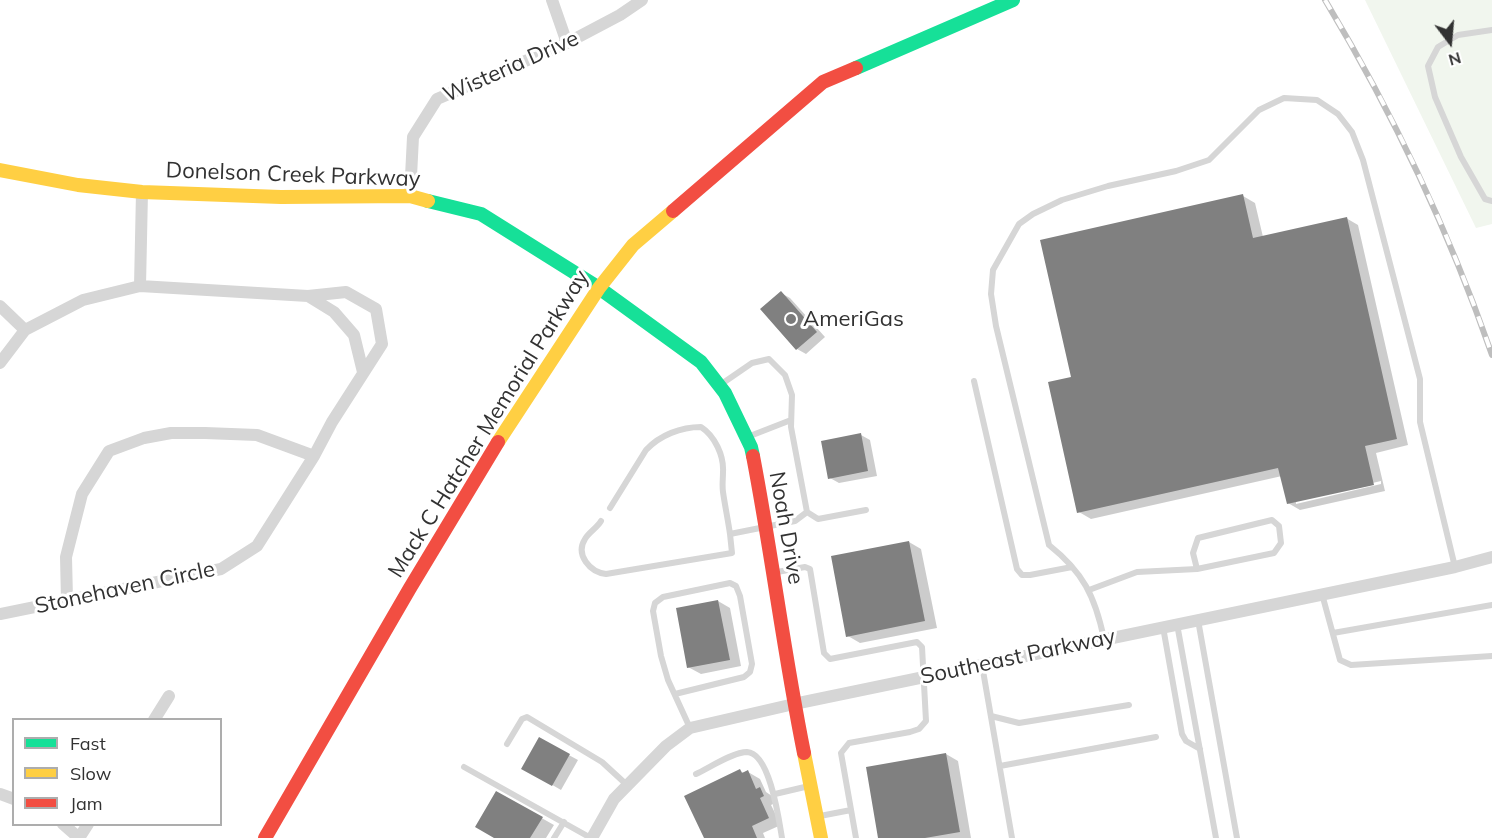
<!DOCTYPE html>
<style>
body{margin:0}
#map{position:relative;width:1492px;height:838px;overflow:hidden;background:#fff;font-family:Mulish,sans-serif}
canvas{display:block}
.legend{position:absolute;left:12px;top:718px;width:210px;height:108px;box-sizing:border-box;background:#fff;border:2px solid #adadad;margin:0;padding:8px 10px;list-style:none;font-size:18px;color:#323232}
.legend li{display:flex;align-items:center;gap:12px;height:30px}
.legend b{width:30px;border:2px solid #adadad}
.north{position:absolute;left:1420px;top:12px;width:60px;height:60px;-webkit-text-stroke:4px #fff;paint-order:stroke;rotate:164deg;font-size:16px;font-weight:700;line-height:24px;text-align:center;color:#323232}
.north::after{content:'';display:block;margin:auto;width:21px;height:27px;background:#323232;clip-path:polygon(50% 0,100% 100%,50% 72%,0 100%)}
</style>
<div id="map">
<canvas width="1492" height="838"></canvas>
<ul class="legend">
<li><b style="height:8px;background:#16e098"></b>Fast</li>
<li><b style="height:8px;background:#ffcf43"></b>Slow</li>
<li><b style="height:8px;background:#f24e42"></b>Jam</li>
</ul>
<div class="north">N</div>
</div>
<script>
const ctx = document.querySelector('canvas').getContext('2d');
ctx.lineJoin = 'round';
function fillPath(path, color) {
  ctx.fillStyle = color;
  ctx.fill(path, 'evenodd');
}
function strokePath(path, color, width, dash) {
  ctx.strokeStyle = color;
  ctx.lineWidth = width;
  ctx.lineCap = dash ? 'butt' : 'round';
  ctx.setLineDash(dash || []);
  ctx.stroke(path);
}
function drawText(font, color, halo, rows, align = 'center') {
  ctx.font = font + ' Mulish,sans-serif';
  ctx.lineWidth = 6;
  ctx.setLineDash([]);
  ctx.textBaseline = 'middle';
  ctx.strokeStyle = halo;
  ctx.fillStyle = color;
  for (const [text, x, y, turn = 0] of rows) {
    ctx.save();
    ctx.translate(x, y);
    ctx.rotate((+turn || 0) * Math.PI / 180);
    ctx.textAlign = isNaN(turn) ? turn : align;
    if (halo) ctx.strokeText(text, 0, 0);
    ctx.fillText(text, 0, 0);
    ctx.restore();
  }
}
const green = new Path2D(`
 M 1365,0 L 1492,0 L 1492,224 L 1476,228 Z`);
const shadow = new Path2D(`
 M 1243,196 L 1255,203 L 1263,237 L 1346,218 L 1358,225 L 1408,445 L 1376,453 L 1385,491 L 1300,510 L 1288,503 L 1282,476 L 1091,519 L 1079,512 L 1073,378 ZM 1381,481 L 1381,484 L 1296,504 L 1296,501 Z
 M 781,293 L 790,298 L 825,337 L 806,354 L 797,349 Z
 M 861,435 L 870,440 L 877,476 L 839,483 L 830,478 Z
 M 909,542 L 921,549 L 937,628 L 860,643 L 848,636 Z
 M 718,601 L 730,608 L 741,666 L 701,674 L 688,667 Z
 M 539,739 L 578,760 L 561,790 L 523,768 Z
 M 946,754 L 958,761 L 971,838 L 880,838 Z
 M 740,771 L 744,773 L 748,772 L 760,779 L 766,792 L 772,796 L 775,803 L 771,805 L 781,825 L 763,833 L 765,838 L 706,838 Z
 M 497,793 L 554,825 L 546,838 L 497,838 Z`);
const building = new Path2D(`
 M 1243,194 L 1253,238 L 1347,217 L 1397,439 L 1365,446 L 1374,485 L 1287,504 L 1278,468 L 1077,513 L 1048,382 L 1071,377 L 1040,240 Z
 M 781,291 L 817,332 L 796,350 L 760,309 Z
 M 861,433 L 868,471 L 828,479 L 821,441 Z
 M 909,541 L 925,621 L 846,637 L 831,556 Z
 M 718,600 L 730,660 L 687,668 L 676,608 Z
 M 539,737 L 570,754 L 552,786 L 521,769 Z
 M 946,753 L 960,832 L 925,838 L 878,838 L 866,767 Z
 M 740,769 L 742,773 L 748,770 L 756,789 L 760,787 L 764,796 L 760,798 L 769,818 L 752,826 L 757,838 L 704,838 L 684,796 Z
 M 496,791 L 543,817 L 530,838 L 494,838 L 475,827 Z`);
const lane = new Path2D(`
 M 1492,30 L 1458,35 L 1438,47 L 1428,66 L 1435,97 L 1461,157 L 1485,199 L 1492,201
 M 974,381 L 1017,569 L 1022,575 L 1030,575 L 1072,567
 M 720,385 L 752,363 L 769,359 L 785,375 L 792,395 L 791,427 L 807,512 L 818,519 L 866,510
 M 750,436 L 791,420
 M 610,508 L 646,450 C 660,435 681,427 701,427 C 715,436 724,456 723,472 C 723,479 722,485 723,492 C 725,506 728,520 730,534 L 795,521 L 807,512
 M 601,521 C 597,528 589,532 585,539 C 575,555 590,572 606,574 L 732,553 L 730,534
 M 777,572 L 805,567 L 810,569 L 824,653 L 830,659 L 917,642 L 922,647 L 926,721 L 919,729 L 910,732 L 849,743 L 841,753 L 856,838
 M 1089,590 L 1137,572 L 1197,569 L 1274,553 L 1281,543 L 1279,526 L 1272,520 L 1198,538 L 1193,553 L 1197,569
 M 1322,594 L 1340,660 L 1351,665 L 1492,656
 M 1198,620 L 1237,838
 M 1177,624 L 1216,838
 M 1163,627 L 1182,734 L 1186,741 L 1200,749
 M 1333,633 L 1492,605
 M 1104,639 C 1095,596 1083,572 1049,545 L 996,326 L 991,294 L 993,270 L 1019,224 L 1033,214 L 1062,200 L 1108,186 L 1176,171 L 1209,160 L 1259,110 L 1284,98 L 1317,100 L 1338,114 L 1352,132 L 1363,160 L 1420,379 L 1420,422 L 1455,567
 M 982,665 L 1012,838
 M 675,694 L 744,677 L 750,672 L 752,664 L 740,596 L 736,586 L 730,583 L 663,597 L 655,603 L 653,611 L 661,656 L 668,680 L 690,728
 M 991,716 L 1019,723 L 1129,705
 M 507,744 L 522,719 L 527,717 L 602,762 L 627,785
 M 1000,766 L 1156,737
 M 464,767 L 591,838
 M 696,774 C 709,768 733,752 747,752 C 770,753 779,820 782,838
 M 775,794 L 809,786
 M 820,816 L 851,810
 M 554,838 L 564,822`);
const street = new Path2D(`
 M 552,0 L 567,43
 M 410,196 L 413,137 L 437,99 L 567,43 L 620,15 L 642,0
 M 140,286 L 142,192
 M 308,296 L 334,312 L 354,335 L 363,372
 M 0,306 L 25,330
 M 0,363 L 25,330 L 83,300 L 140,286 L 308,296 L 346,292 L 376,309 L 382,344 L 332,422 L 314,456 L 257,546 L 221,569 L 0,614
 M 67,600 L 66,557 L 82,494 L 109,451 L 144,438 L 171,433 L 205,433 L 257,435 L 314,456
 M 154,720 L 169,696
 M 0,794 L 14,799
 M 63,824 L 79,838
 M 79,838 L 88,824
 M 592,838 L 614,799 L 666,746 L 690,728 L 794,704 L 1455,567 L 1492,557`);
const fast = new Path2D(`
 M 856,68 L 1013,0
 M 428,201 L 481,214 L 599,288 L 701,362 L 725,393 L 751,447 L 753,456`);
const slow = new Path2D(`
 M 0,170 L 78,185 L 142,192 L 281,197 L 410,196 L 428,201
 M 498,442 L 599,288 L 633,245 L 673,211
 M 804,753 L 821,838`);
const jam = new Path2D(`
 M 673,211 L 823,82 L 856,68
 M 753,456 C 772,555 784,654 804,753
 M 265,838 L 410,588 L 498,442`);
const rail = new Path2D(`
 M 1325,0 C 1394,115 1448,228 1492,355`);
const markers = [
 [791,319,6,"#7a7a7a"]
];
const streetNames = [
 ["Wisteria Drive",511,67,-24],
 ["Donelson Creek Parkway",293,175,2],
 ["Mack C Hatcher Memorial Parkway",489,424,-58],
 ["Noah Drive",786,528,80],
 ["Stonehaven Circle",125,588,-12],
 ["Southeast Parkway",1018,657,-12]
];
const poiNames = [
 ["AmeriGas",803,319]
];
fillPath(green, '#f1f6ee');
fillPath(shadow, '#0003');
fillPath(building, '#808080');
strokePath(lane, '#d6d6d6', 6);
strokePath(street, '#d6d6d6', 12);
strokePath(fast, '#16e098', 14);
strokePath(slow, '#ffcf43', 14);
strokePath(jam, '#f24e42', 14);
strokePath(rail, '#bebebe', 6);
strokePath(rail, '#fff', 4, [11]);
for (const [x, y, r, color] of markers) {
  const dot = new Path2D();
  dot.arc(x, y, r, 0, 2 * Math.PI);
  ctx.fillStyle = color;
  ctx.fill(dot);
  strokePath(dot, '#fff', 2);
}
drawText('22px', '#323232', '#fff', streetNames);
drawText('22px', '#323232', '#fff', poiNames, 'left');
</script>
